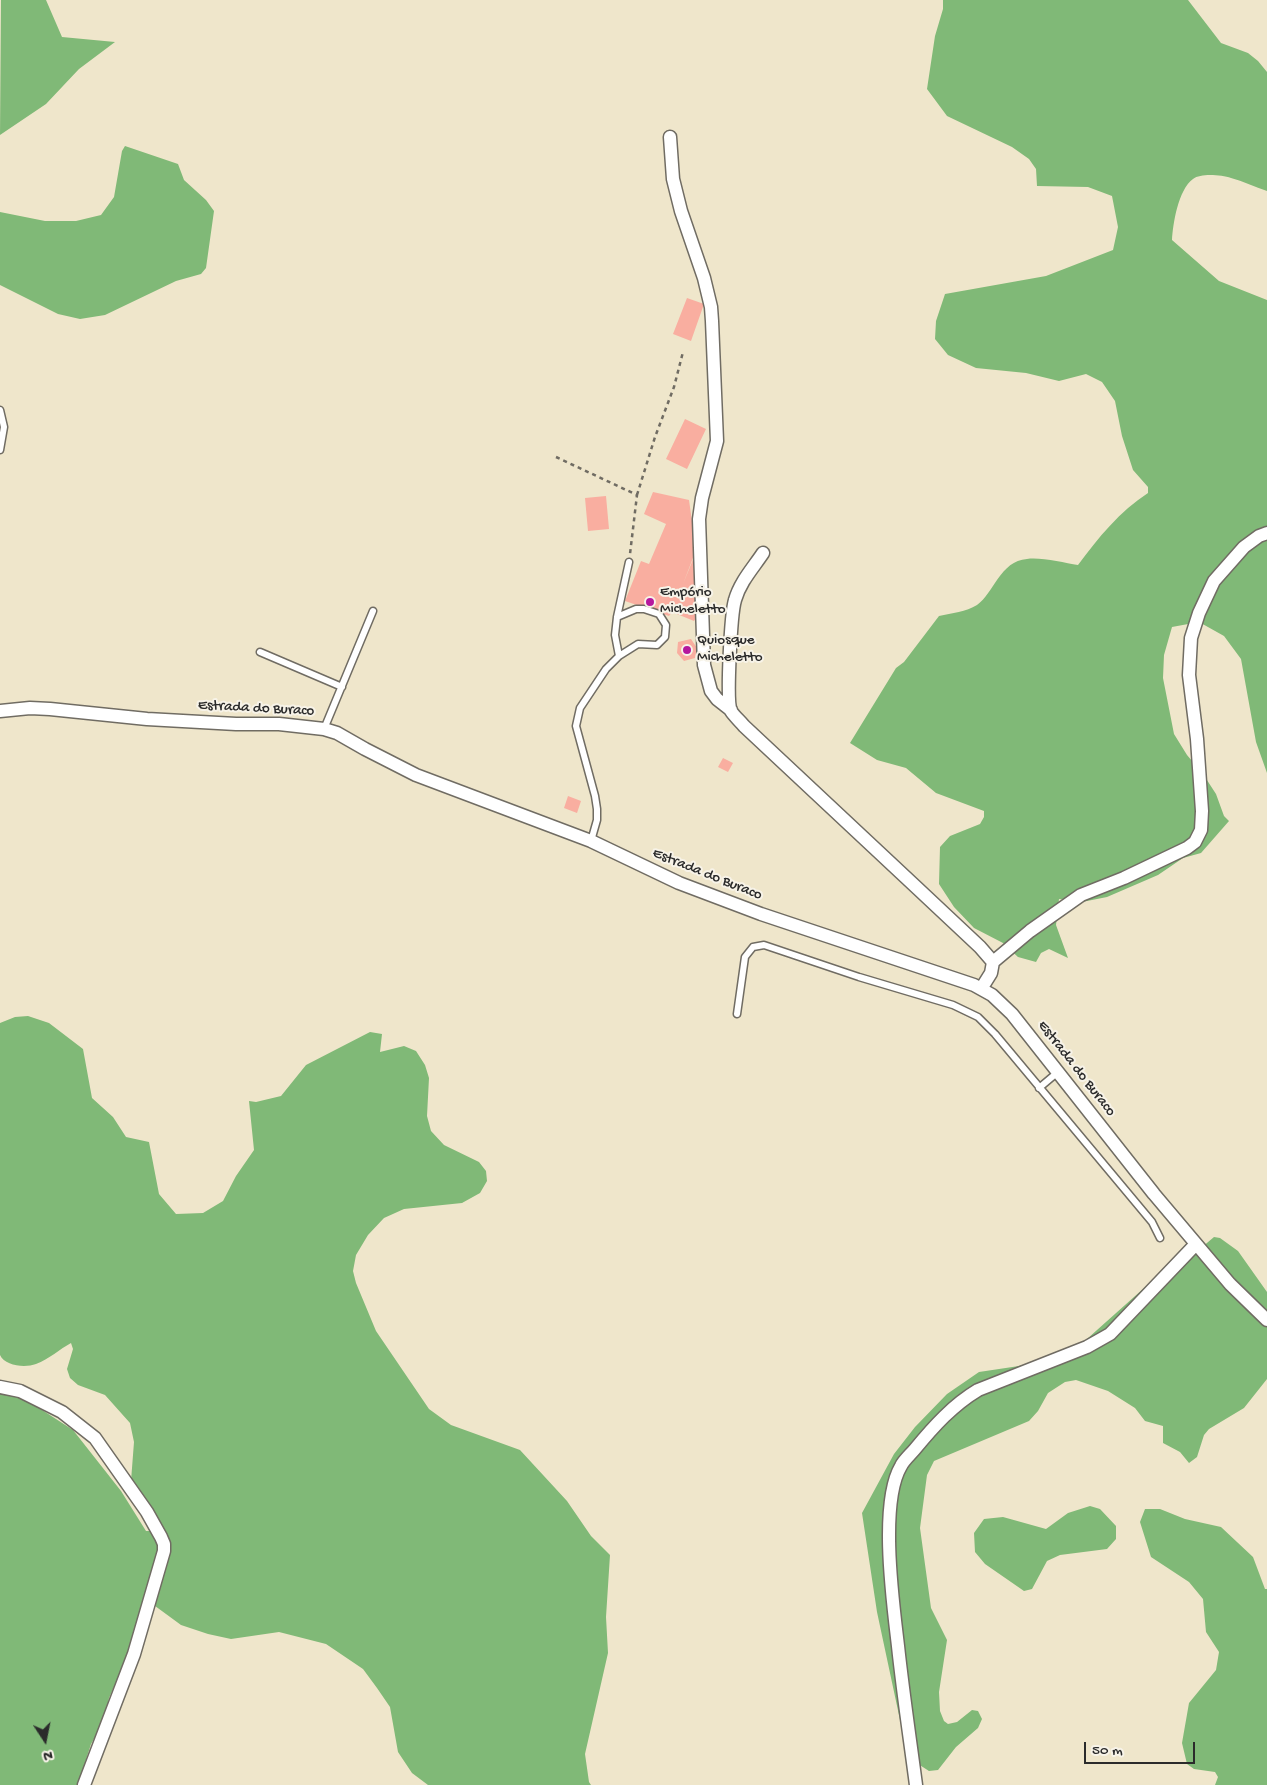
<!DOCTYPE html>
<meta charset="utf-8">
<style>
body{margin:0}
#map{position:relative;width:1267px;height:1785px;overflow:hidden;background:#efe6cb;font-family:"Gochi Hand",sans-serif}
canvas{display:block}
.north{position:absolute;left:20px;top:1715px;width:50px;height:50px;-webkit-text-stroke:4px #f7f3e8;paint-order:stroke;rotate:169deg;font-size:14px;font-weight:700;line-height:20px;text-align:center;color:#2b2b2b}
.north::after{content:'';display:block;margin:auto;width:18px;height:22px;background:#2b2b2b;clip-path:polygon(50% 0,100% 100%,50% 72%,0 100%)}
.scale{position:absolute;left:1084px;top:1742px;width:111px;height:22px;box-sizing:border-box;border:2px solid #2b2b2b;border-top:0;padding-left:6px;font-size:15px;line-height:18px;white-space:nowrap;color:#2b2b2b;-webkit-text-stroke:4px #f7f3e8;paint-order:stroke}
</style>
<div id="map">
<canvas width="1267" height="1785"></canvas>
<div class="north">N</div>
<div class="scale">50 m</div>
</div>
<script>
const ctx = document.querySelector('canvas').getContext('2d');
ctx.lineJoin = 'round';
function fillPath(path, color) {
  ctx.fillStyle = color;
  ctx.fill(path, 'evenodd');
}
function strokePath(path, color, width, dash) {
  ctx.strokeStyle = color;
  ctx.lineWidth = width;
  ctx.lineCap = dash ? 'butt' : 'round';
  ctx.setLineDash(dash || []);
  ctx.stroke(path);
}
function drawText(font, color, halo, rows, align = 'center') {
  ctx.font = font + ' "Gochi Hand",sans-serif';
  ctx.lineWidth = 4;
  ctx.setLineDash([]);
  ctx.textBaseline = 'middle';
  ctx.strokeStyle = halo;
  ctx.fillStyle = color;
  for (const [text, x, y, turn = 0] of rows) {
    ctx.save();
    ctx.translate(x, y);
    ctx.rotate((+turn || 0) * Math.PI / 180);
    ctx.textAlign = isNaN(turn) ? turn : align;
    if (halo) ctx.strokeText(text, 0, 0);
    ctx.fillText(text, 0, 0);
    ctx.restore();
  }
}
const forest = new Path2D(`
 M 1,0 L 46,0 L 62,37 L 115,42 L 79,69 L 46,104 L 0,135 Z
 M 943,0 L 1188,0 L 1221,43 L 1248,53 L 1258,61 L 1267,72 L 1267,191 C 1255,187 1243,181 1231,178 C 1221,175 1201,173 1193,179 C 1178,190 1173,224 1172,240 L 1219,281 L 1267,300 L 1267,773 L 1256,742 L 1241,659 L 1224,636 L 1199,622 L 1172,627 L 1164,655 L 1163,678 L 1174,734 L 1187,755 L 1203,774 L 1216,794 L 1224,816 L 1229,821 L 1201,853 L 1183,858 L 1158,875 L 1107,897 L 1082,902 L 1059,899 L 1056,925 L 1068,958 L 1049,949 L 1041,953 L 1036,962 L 1018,957 L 1003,943 L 974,928 L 954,907 L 939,884 L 940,847 L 950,836 L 980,824 L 984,817 L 984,811 L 936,793 L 906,768 L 877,760 L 850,743 L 896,668 L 904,662 L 939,616 C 952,613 966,612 977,605 C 994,593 1000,561 1027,559 C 1041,557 1064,563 1078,565 C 1098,538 1120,511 1148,493 L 1148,487 L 1133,470 L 1122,436 L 1115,401 L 1102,382 L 1086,374 L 1059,381 L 1026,373 L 976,368 L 948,355 L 935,339 L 936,321 L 945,294 L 1046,276 L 1113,250 L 1118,227 L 1112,196 L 1088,187 L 1037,186 L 1036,169 L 1029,159 L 1012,147 L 947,116 L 927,89 L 935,36 L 943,9 Z
 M 125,146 L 178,164 L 184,180 L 206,200 L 214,211 L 206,268 L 201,274 L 176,281 L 105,315 L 80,319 L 58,314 L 0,285 L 0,212 L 45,221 L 76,221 L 101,215 L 114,197 L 122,151 Z
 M 28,1016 L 49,1023 L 83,1049 L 92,1098 L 113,1117 L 126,1137 L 149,1142 L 159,1194 L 176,1214 L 203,1213 L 223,1201 L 236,1176 L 254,1150 L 249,1101 L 256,1102 L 281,1096 L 306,1065 L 370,1032 L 382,1034 L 380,1052 L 404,1046 L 416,1051 L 425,1065 L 429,1078 L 427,1116 L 431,1131 L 444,1145 L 479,1162 L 486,1171 L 487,1181 L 480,1193 L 462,1203 L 404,1209 L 384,1218 L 368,1235 L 356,1255 L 353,1271 L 356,1283 L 376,1331 L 429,1409 L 451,1425 L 520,1450 L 567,1501 L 591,1536 L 610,1555 L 606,1617 L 608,1653 L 585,1754 L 589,1782 L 591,1785 L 428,1785 L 412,1773 L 398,1752 L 390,1707 L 377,1688 L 363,1669 L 326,1644 L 279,1632 L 231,1639 L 208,1634 L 181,1625 L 151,1603 L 109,1698 L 104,1722 L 91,1744 L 83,1769 L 80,1785 L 0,1785 L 0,1390 L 22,1397 L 73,1430 L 121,1491 L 146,1531 L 150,1531 L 131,1481 L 134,1442 L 130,1423 L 105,1395 L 78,1385 L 70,1378 L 67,1369 L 73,1349 L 71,1343 C 60,1349 49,1359 36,1364 C 25,1368 5,1366 0,1355 L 0,1023 L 15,1017 Z
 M 1214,1237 L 1220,1238 L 1238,1251 L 1267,1292 L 1267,1379 L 1244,1408 L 1209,1429 L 1204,1435 L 1197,1457 L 1189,1463 L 1180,1452 L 1163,1443 L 1163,1426 L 1145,1421 L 1135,1408 L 1108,1391 L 1076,1380 L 1065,1382 L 1048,1393 L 1038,1411 L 1029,1421 L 934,1461 L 927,1475 L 920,1528 L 931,1608 L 947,1640 L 939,1692 L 940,1711 L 944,1721 L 948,1724 L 957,1722 L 972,1710 L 978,1711 L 982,1719 L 978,1728 L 956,1747 L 938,1770 L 929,1771 L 915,1762 L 903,1734 L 877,1612 L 862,1513 L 894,1454 L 915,1427 L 947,1394 L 979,1372 L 1019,1366 L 1061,1355 L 1078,1347 L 1153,1280 L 1188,1259 Z
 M 1090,1506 L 1100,1509 L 1116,1526 L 1116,1539 L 1107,1549 L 1060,1555 L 1047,1561 L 1032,1589 L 1024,1591 L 985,1564 L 975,1552 L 974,1533 L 984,1519 L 1003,1517 L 1046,1529 L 1068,1513 Z
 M 1145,1509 L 1160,1509 L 1185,1519 L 1221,1527 L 1253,1557 L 1265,1589 L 1267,1589 L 1267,1785 L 1215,1785 L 1218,1777 L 1215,1772 L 1194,1769 L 1187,1764 L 1182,1743 L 1189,1703 L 1216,1670 L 1219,1652 L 1206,1632 L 1203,1599 L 1189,1582 L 1151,1557 L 1140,1522 Z`);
const building = new Path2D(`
 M 687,298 L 704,304 L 691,341 L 673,334 Z
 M 685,419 L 706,429 L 687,469 L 666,459 Z
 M 653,492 L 689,500 L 696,550 L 683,584 L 696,552 L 700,612 L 694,621 L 672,612 L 669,616 L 625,601 L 641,561 L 649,564 L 666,524 L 644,514 Z
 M 606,496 L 609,529 L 588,531 L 585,498 Z
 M 691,639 L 697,648 L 695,658 L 684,661 L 677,653 L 678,642 Z
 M 723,758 L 733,763 L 728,772 L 718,767 Z
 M 568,796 L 581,801 L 577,813 L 564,808 Z`);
const path = new Path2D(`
 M 556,457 L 637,495 L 630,554
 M 637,495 L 655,437 L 674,387 L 683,352`);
const lane = new Path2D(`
 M 0,410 L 4,427 L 0,450
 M 617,617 L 636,609 L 644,609 L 659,614 L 666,625 L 665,637 L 657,645 L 638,644 L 619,656
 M 260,652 L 342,687
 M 324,729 L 373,611
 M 591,841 L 597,820 L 597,809 L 595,796 L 576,726 L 580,708 L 606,669 L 619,656 L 615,635 L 617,617 L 629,562
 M 737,1014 L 745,957 L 753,947 L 764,945 L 859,977 L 953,1005 L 978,1017 L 995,1034 L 1152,1222 L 1160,1238
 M 1039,1088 L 1058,1072`);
const street = new Path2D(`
 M 670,137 L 673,179 L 681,211 L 704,278 L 711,307 L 712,321 L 717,441 L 702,498 L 699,519 L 704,665 L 711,691 L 717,699 L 731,710
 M 763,553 C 753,568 740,582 735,600 C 731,613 726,701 731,711 C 734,716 740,721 744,726 L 915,886 L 980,947 L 993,962 L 991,973 L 981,989
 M 0,711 L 30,708 L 50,709 L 147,719 L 236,724 L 279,724 L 324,729 L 337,733 L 365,749 L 416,775 L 591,841 L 679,883 L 761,914 L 974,985 L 992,995 L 1012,1014 L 1154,1194 L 1230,1284 L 1267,1320
 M 993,962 L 1030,931 L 1081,895 L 1124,878 L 1187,848 L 1195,842 L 1201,830 L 1202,811 L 1197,739 L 1189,675 L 1191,638 L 1199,613 L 1214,581 L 1244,547 L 1259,536 L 1267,533
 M 0,1387 L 20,1391 L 62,1412 L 95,1438 L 147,1512 L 161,1537 L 164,1544 L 164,1551 L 134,1654 L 84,1785
 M 916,1785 C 910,1739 903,1693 898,1646 C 893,1603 879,1503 901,1466 C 904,1460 910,1455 915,1449 C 934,1426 953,1405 978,1390 L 1087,1347 L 1110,1334 L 1196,1244`);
const markers = [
 [650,602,5,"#b5179e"],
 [687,650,5,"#b5179e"]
];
const poiNames = [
 ["Empório",660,593],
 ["Micheletto",660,610],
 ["Quiosque",697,641],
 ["Micheletto",697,658]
];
const streetNames = [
 ["Estrada do Buraco",256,709,3],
 ["Estrada do Buraco",707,875,22],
 ["Estrada do Buraco",1076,1069,52]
];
fillPath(forest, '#80b977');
fillPath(building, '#f9aea0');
strokePath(lane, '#706c63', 9);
strokePath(street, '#706c63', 15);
strokePath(path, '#706c63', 2.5, [4, 4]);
strokePath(lane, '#fff', 6);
strokePath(street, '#fff', 12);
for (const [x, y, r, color] of markers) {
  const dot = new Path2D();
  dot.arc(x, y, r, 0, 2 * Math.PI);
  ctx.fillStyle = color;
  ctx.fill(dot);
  strokePath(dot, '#f7f3e8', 2);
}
drawText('15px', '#2b2b2b', '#f7f3e8', poiNames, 'left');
drawText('15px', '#2b2b2b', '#f7f3e8', streetNames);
</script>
